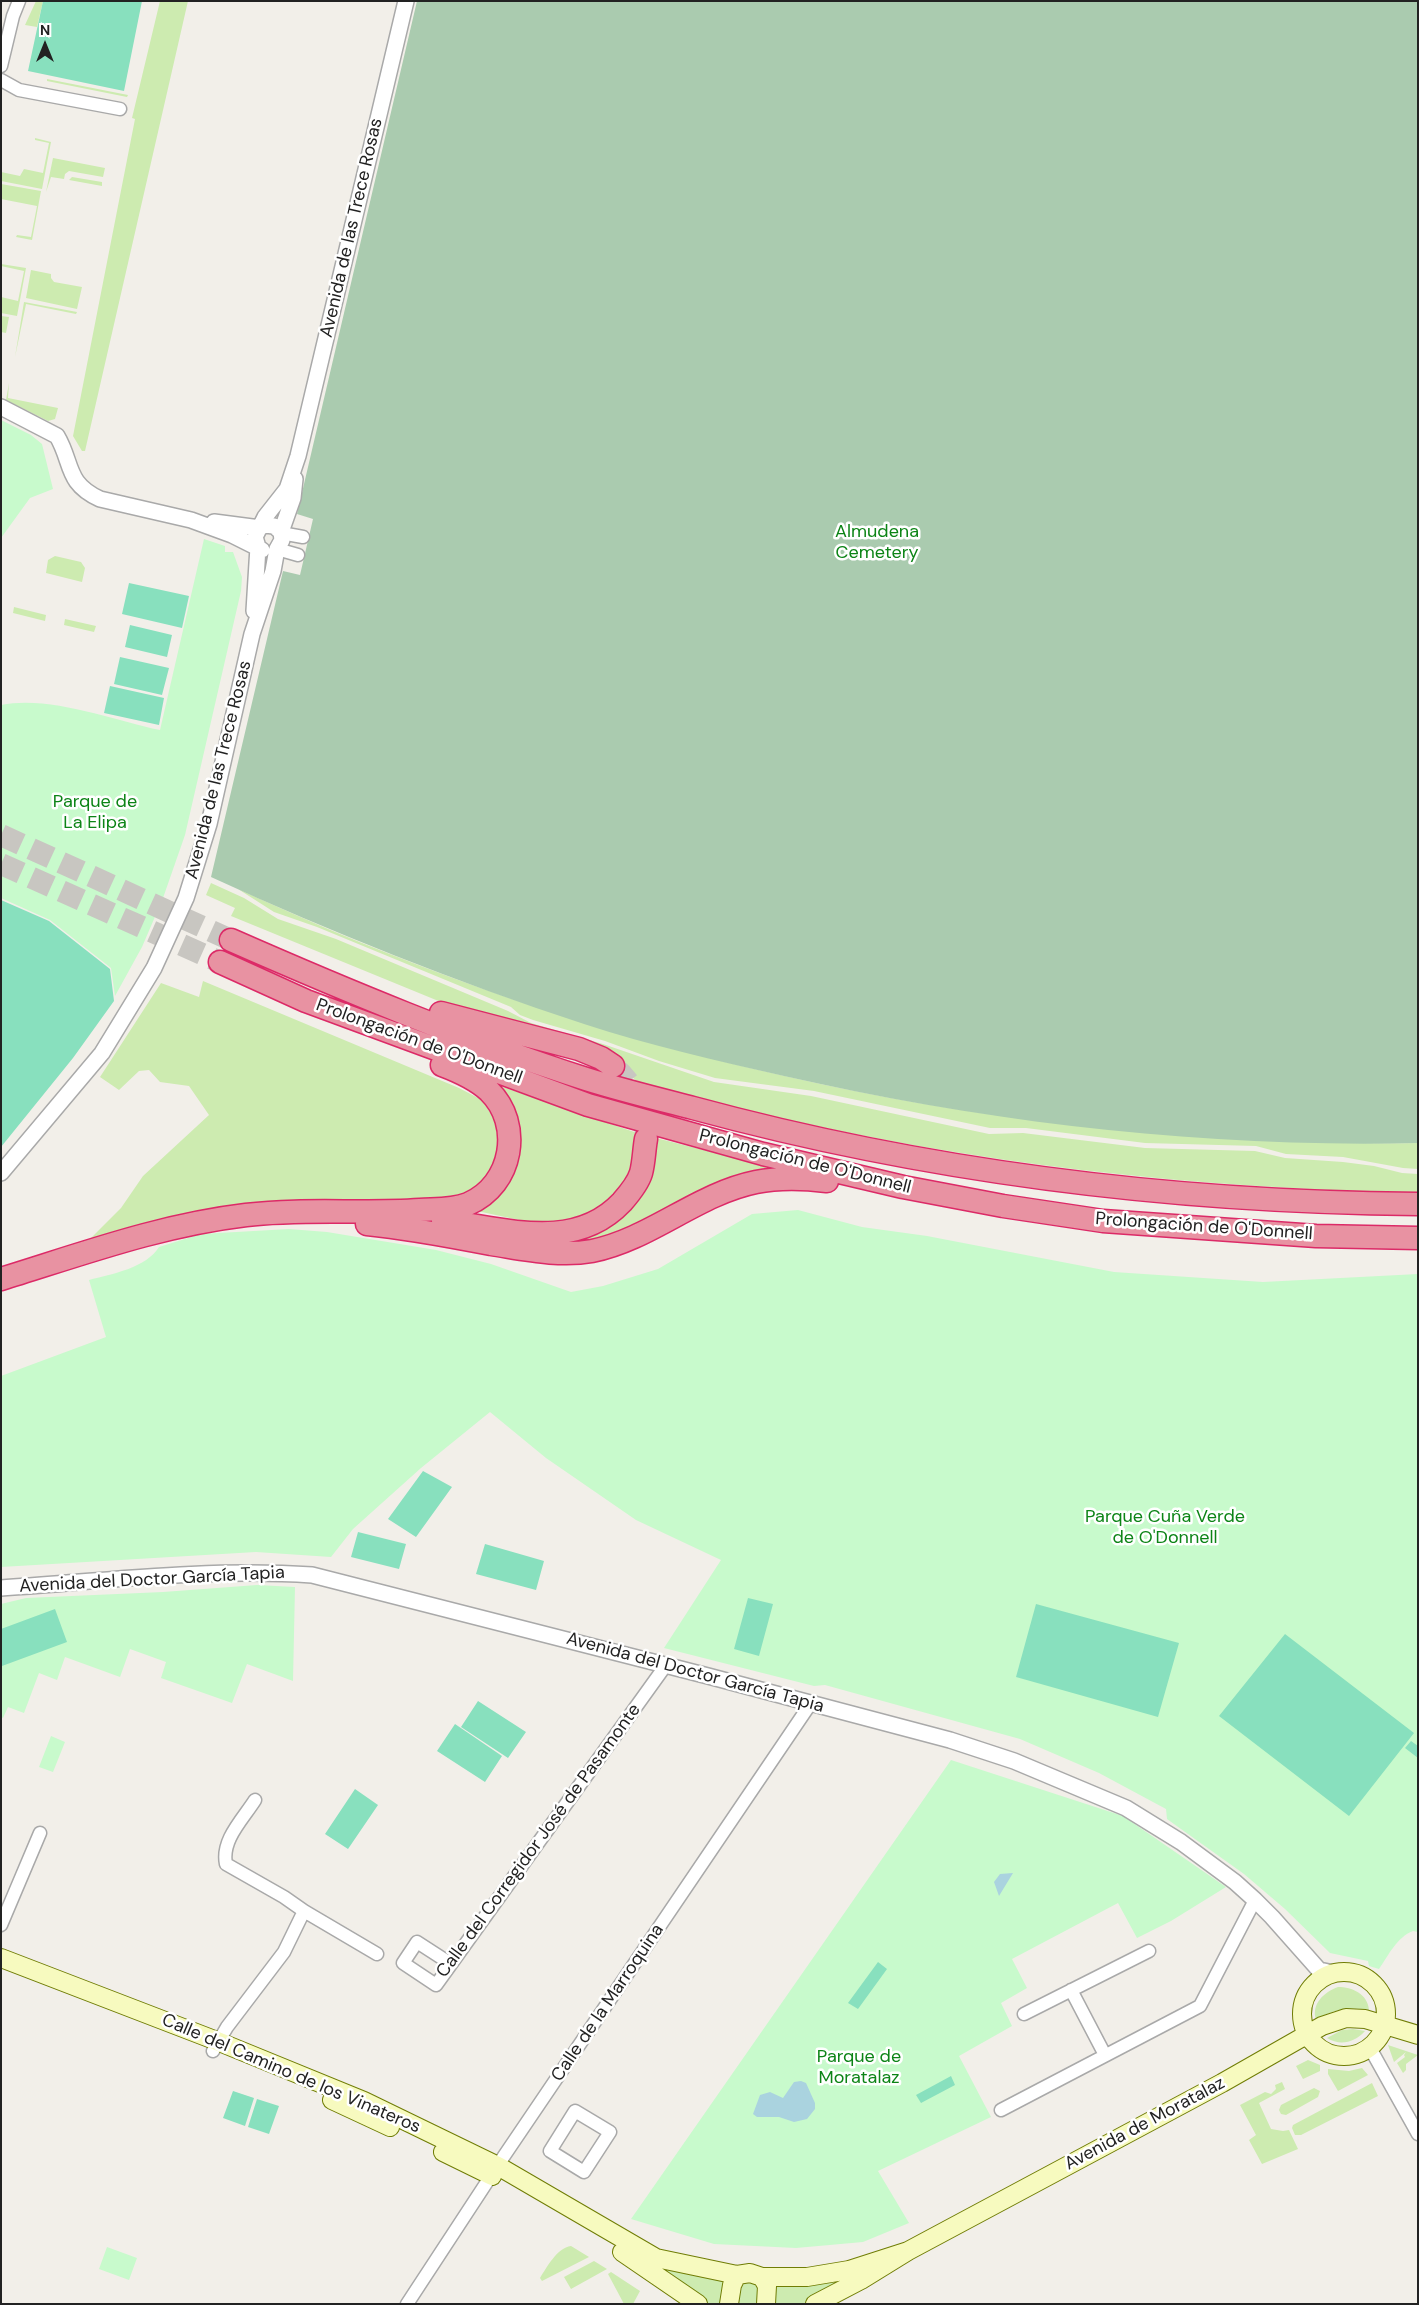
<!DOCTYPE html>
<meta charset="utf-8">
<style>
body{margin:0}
#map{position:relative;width:1419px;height:2305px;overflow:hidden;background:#f2efe9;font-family:"DM Sans",sans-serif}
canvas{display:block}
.frame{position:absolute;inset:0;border:2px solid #222;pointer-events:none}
.north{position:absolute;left:20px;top:20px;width:50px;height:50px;-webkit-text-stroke:4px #fff;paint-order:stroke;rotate:0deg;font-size:14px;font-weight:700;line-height:20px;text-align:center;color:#222}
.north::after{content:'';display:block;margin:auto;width:18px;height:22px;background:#222;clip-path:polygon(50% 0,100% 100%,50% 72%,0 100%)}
</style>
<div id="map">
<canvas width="1419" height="2305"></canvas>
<div class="frame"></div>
<div class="north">N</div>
</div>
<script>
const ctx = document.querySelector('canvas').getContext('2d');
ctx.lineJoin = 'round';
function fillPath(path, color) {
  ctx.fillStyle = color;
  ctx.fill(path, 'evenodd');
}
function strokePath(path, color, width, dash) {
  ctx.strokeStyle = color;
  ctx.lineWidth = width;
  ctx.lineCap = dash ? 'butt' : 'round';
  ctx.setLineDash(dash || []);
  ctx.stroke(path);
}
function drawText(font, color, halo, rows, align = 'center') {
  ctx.font = font + ' "DM Sans",sans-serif';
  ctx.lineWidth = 5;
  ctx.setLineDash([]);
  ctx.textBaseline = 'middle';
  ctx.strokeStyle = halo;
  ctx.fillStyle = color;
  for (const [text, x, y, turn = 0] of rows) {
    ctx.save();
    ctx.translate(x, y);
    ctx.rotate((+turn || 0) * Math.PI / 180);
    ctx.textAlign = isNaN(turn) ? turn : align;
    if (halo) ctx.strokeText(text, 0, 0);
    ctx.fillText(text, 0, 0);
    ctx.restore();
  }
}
const grass = new Path2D(`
 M 36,1 L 43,1 L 37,27 L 25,25 Z
 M 160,1 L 188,1 L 85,451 L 82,451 L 73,436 L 135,119 L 132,118 Z
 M 47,79 L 128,95 L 127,97 L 47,81 Z
 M 35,138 L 51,142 L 42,189 L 1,181 L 1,172 L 20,176 L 24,169 L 43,173 L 49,143 L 35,140 Z
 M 53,158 L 105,168 L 103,177 L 69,171 L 65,174 L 64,179 L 51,177 L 46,192 Z
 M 72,177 L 102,182 L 102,186 L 69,180 Z
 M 1,184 L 41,191 L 32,240 L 16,237 L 17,235 L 31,237 L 37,206 L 1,199 Z
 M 1,264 L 26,268 L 17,316 L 1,313 L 1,297 L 18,301 L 24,271 L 1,266 Z
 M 31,270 L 51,274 L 51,278 L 54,282 L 82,287 L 77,309 L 26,298 Z
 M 24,302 L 77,312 L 76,314 L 26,304 L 15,357 Z
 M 1,316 L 9,317 L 6,333 L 1,332 Z
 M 9,383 L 8,398 L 58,408 L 55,419 L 48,421 L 6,400 Z
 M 55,556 L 81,562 L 85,568 L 82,582 L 46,573 L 48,560 Z
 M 14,607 L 46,615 L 45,621 L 13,613 Z
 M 65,619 L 96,626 L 94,632 L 64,625 Z
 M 211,883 L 244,898 L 278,919 L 336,939 L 508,1011 L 531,1023 L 603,1044 L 714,1082 L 811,1096 L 989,1134 L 1023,1133 L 1145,1148 L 1255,1151 L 1285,1158 L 1343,1162 L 1374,1166 L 1402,1173 L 1418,1174 L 1418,1193 C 1194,1188 972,1164 754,1112 C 737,1108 642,1087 635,1080 C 631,1076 627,1069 623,1064 L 436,1000 L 231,916 L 235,908 L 206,895 Z
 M 238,889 C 555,1036 892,1121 1241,1139 C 1300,1142 1359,1144 1418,1143 L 1418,1169 L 1403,1168 L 1343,1157 L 1286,1154 L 1256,1146 L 1145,1143 L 1026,1128 L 990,1128 L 814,1091 L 715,1078 L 659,1061 L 605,1041 L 533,1020 L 520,1015 L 511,1007 L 465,988 L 317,927 L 274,912 Z
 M 203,981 L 459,1088 L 482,1100 L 496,1121 L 499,1147 L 491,1171 L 483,1182 L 453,1201 L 270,1202 L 214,1208 L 163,1219 L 84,1245 L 121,1208 L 143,1176 L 209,1115 L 189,1086 L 160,1082 L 149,1070 L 139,1071 L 119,1090 L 100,1077 L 161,983 L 199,997 Z
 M 497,1085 L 637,1133 L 631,1175 L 615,1198 L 581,1220 L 538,1224 L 477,1211 L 499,1191 Z
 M 652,1137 L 783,1170 L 653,1222 L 571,1248 L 431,1225 L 601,1228 Z
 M 1338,1987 C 1352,1987 1368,1994 1369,2010 C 1349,2007 1333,2009 1316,2020 C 1311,2004 1324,1992 1338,1987 Z
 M 1353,2029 L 1365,2031 C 1354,2043 1340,2046 1327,2038 L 1342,2030 Z
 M 1388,2045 L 1418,2055 L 1406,2064 L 1406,2070 L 1403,2073 L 1397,2063 L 1405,2057 L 1404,2055 L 1406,2052 L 1394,2062 Z
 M 1308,2060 L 1320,2065 L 1320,2071 L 1303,2079 L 1296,2066 Z
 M 1362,2068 L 1368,2075 L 1338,2091 L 1328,2074 L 1328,2069 L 1349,2071 Z
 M 1282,2082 L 1285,2089 L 1259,2103 L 1271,2129 L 1283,2131 L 1289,2130 L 1298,2149 L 1262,2164 L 1249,2140 L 1256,2135 L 1240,2105 L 1265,2092 L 1271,2094 L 1276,2089 L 1275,2085 Z
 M 1372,2083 L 1378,2096 L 1301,2135 L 1295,2135 L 1292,2128 L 1293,2125 Z
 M 1314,2088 L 1320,2091 L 1318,2097 L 1286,2115 L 1281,2114 L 1279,2110 L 1281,2105 Z
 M 571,2246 L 589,2257 L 542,2281 L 540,2278 C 547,2267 557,2248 571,2246 Z
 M 594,2261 L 607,2269 L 571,2289 L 564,2277 Z
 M 661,2267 L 725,2279 L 721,2304 L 707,2304 L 660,2269 Z
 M 611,2272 L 640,2291 L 633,2304 L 624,2304 L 608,2274 Z
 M 856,2277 L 804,2304 L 773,2304 L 774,2284 Z
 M 752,2282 C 761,2288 760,2294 758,2304 L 736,2304 L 741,2286 L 746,2283 Z`);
const cemetery = new Path2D(`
 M 417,1 L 1418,1 L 1418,1143 C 1206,1148 990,1123 784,1076 C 717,1061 649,1045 584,1024 C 456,982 333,933 211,877 L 283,571 L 300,575 L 313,519 L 297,514 Z`);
const park = new Path2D(`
 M 1,420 L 31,435 L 42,444 L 53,489 L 30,498 L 1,538 Z
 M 204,539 L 225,546 L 225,552 L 233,552 L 242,577 L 241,591 L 185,835 L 163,898 L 142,947 L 115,996 L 111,968 L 50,920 L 1,898 L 1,705 C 49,695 113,720 160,730 Z
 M 798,1210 L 862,1227 L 927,1236 L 1114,1272 L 1263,1282 L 1418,1274 L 1418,1932 L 1413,1931 C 1397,1937 1388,1956 1379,1969 L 1369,1966 L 1368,1961 L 1330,1953 L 1285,1909 L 1244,1874 L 1167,1819 L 1166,1809 L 1099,1773 L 1020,1739 L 825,1685 L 814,1686 L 664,1648 L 721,1560 L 636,1520 L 546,1458 L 490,1412 L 421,1468 L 353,1529 L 331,1557 L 256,1552 L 1,1567 L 1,1376 L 106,1337 L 89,1280 C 112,1274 146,1268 159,1247 L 201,1234 L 289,1229 L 327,1232 L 436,1250 L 491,1264 L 571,1292 L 603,1286 L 658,1269 L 752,1214 Z
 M 257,1585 L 295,1587 L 293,1681 L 247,1664 L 232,1703 L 161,1678 L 166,1662 L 130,1649 L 120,1677 L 65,1657 L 57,1680 L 39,1673 L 24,1713 L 8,1707 L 3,1718 L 1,1717 L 1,1604 L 26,1598 L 163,1592 Z
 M 51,1736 L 65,1742 L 53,1772 L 39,1767 Z
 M 951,1760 L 1123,1816 L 1226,1887 L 1171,1921 L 1137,1938 L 1118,1903 L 1012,1959 L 1027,1988 L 1001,2003 L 1012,2026 L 959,2056 L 991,2117 L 878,2171 L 909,2223 L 863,2242 L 796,2248 L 714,2244 L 631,2219 Z
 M 107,2247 L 137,2258 L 129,2280 L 99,2269 Z`);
const pitch = new Path2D(`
 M 43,1 L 142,1 L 124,91 L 28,71 Z
 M 129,583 L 189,596 L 182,628 L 122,614 Z
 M 130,625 L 172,635 L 167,657 L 125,647 Z
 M 120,657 L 169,668 L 162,695 L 114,684 Z
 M 110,686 L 164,698 L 159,725 L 104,713 Z
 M 1,900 L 49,921 L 110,969 L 114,1001 L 73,1058 L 1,1147 Z
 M 423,1471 L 452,1487 L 416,1537 L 388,1519 Z
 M 358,1532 L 406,1544 L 399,1569 L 351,1557 Z
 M 485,1544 L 544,1561 L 536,1590 L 476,1574 Z
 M 748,1598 L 773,1604 L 759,1656 L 734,1649 Z
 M 1036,1604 L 1179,1643 L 1158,1717 L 1016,1677 Z
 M 55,1609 L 67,1642 L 2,1666 L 1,1629 Z
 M 1285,1634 L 1414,1733 L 1349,1816 L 1219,1716 Z
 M 478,1701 L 526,1732 L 508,1758 L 461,1727 Z
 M 455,1724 L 502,1756 L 485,1782 L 437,1751 Z
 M 1411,1741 L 1418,1746 L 1418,1758 L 1405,1748 Z
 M 355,1789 L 378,1805 L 348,1849 L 325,1834 Z
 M 878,1962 L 887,1969 L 858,2009 L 848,2003 Z
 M 951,2076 L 955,2085 L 921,2103 L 916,2095 Z
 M 233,2091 L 254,2098 L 245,2126 L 223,2118 Z
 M 257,2099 L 279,2106 L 269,2134 L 248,2127 Z`);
const water = new Path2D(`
 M 1013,1873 L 999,1896 L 994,1882 L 1000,1874 Z
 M 801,2081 L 806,2083 L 815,2103 L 815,2109 L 807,2119 L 794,2122 L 779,2117 L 757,2117 L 753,2114 L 760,2095 L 770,2092 L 783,2098 L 794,2082 Z`);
const motorwayTunnel = new Path2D(`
 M 1,835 L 231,940
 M 1,864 L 220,962
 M 613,1066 C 636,1085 645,1109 646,1138`);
const minor = new Path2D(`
 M 1,66 L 13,16 L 19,1
 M 1,80 L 19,90 L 120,109
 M 281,533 L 303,537
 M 277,549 L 298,555
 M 255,1800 C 243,1819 221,1840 226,1864 L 284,1897 L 304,1911
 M 1,1925 L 40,1833
 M 451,1964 L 417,1942 L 403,1963 L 436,1985 L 666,1665
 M 1071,1990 L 1105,2055
 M 1024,2014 L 1149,1951
 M 1370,2048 L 1418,2134
 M 213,2051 L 227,2027 L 284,1952 L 304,1911 L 377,1954
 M 1001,2110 L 1200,2006 L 1255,1900
 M 575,2111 L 610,2132 L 584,2172 L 550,2151 Z
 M 407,2304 L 504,2156 L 811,1703`);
const tertiary = new Path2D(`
 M 1,407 L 57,436 C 73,463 65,483 100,499 L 191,520 L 232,535 L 262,550
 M 214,522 L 260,528
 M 281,532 L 293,498 L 295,479
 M 254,611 L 258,547 L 255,537 L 265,517 L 287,489 L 298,456 L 406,1
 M 1,1173 L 102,1053 L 154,968 L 186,898 L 209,824 L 252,634 L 273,571 L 277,549 L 282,540 L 281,532 L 274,526 L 264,525 L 260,528
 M 1,1588 C 103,1581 210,1568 312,1575 L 708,1676 L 950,1740 L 1014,1761 L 1126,1808 L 1181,1842 L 1235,1882 L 1255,1900 L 1272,1917 L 1319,1970 L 1334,1973`);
const secondary = new Path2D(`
 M 1,1958 L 217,2041 L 364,2101 L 498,2166 L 656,2258 L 737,2275 L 750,2273 L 762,2277 L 807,2277 L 849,2270 L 908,2251
 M1302 2014a42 42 0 1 1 84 0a42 42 0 1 1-84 0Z
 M 332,2100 L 390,2127
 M 443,2152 L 492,2176
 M 622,2252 L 698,2304
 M 762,2277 L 767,2286 L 766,2304
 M 729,2304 L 732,2285 L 737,2275
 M 815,2304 L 861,2280 L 908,2251 L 1222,2083 L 1322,2026 L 1346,2018 L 1365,2019 L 1418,2035`);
const motorway = new Path2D(`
 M 231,940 C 347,991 465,1040 586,1079 C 621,1090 658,1099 693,1108 C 929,1172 1173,1202 1418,1204
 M 220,962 L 306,1001 L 588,1105 L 763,1154 L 903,1187 L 1003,1206 L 1103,1221 L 1316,1236 L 1418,1238
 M 441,1013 L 579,1049 L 601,1058 L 613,1066
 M 443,1221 C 504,1228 574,1253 622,1202 C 629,1194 638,1183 641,1173 C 644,1162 644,1150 646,1139
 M 367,1224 C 409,1228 450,1236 491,1244 C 524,1249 559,1257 592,1251 C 651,1239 697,1194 756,1182 C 780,1177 803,1178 827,1181
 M 1,1279 C 82,1254 161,1225 246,1215 C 303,1208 362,1214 420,1210 C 436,1209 453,1210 468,1204 C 513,1185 523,1124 489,1091 C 476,1079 458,1071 442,1065`);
const streetNames = [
 ["Avenida de las Trece Rosas",352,228,-77],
 ["Avenida de las Trece Rosas",219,770,-76],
 ["Prolongación de O'Donnell",419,1042,20],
 ["Prolongación de O'Donnell",805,1162,14],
 ["Prolongación de O'Donnell",1204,1227,4],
 ["Avenida del Doctor García Tapia",152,1580,-3],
 ["Avenida del Doctor García Tapia",695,1673,15],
 ["Calle del Corregidor José de Pasamonte",539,1841,-54],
 ["Calle de la Marroquina",608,2003,-56],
 ["Calle del Camino de los Vinateros",291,2074,23],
 ["Avenida de Moratalaz",1145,2124,-28]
];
const parkNames = [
 ["Almudena",877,532],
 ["Cemetery",877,553],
 ["Parque de",95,802],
 ["La Elipa",95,823],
 ["Parque Cuña Verde",1165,1517],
 ["de O'Donnell",1165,1538],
 ["Parque de",859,2057],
 ["Moratalaz",859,2078]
];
fillPath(grass, '#cdebb0');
fillPath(cemetery, '#aacbaf');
fillPath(park, '#c8facc');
fillPath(pitch, '#88e0be');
fillPath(water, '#aad3df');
strokePath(motorwayTunnel, '#c8c6c1', 22, [22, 11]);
strokePath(minor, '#a9a9a9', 15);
strokePath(tertiary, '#a9a9a9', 18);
strokePath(secondary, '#707d05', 20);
strokePath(motorway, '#dc2a67', 25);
strokePath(minor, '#fff', 12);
strokePath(tertiary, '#fff', 15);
strokePath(secondary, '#f7fabf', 18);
strokePath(motorway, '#e892a2', 22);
drawText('18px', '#222', '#fff', streetNames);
drawText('18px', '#0c8416', '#fff', parkNames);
</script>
